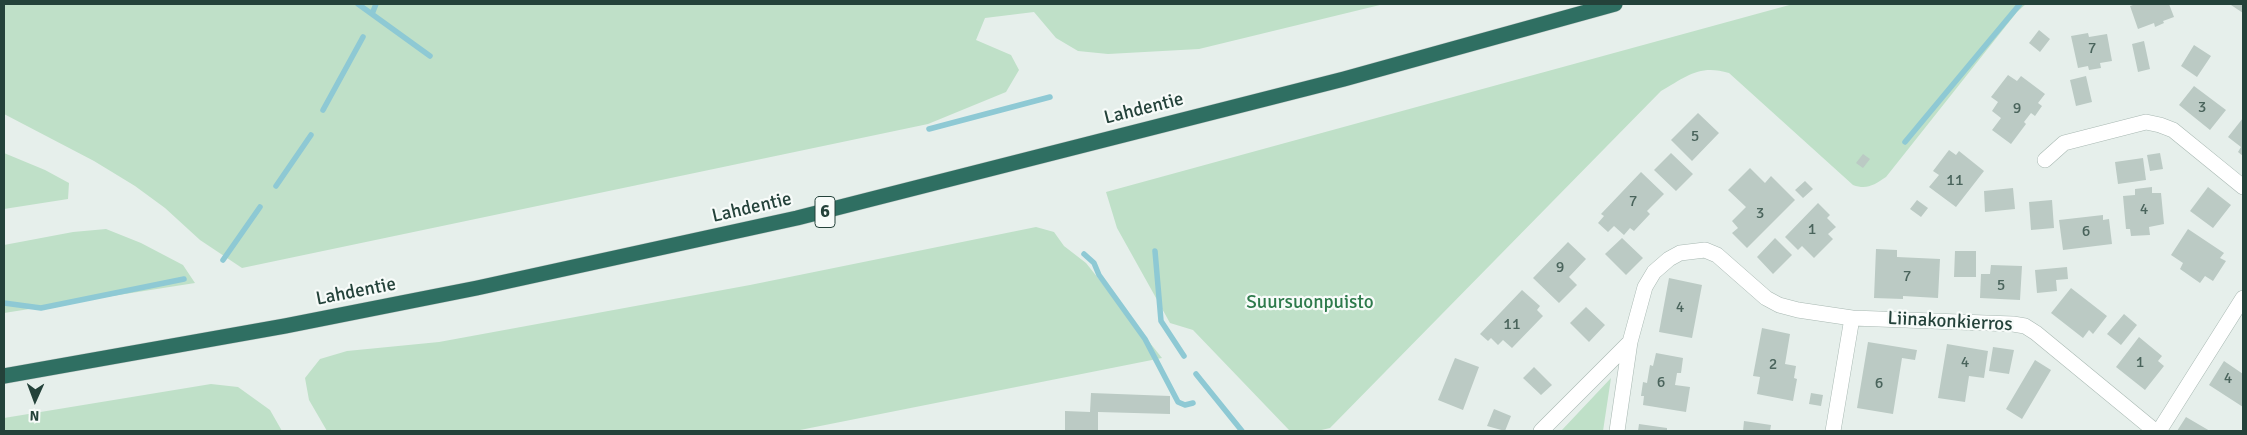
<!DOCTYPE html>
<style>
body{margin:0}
#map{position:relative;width:2247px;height:435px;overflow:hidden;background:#e6efeb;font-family:Signika,sans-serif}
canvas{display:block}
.frame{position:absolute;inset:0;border:5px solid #24423a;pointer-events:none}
.north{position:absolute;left:10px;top:375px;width:50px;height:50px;-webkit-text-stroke:4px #f7fbf9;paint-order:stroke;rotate:182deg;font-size:14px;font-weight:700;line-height:20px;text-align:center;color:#24423a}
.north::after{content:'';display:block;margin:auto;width:18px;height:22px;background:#24423a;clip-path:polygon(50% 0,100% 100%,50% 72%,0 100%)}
</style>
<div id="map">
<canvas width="2247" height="435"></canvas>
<div class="frame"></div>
<div class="north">N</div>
</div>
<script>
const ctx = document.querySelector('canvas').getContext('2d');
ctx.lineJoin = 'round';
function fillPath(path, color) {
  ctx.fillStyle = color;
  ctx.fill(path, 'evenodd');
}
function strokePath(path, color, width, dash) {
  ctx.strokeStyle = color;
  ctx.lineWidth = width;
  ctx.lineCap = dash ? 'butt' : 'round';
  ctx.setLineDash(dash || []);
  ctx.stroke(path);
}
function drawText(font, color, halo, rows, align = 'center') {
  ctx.font = font + ' Signika,sans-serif';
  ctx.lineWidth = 4.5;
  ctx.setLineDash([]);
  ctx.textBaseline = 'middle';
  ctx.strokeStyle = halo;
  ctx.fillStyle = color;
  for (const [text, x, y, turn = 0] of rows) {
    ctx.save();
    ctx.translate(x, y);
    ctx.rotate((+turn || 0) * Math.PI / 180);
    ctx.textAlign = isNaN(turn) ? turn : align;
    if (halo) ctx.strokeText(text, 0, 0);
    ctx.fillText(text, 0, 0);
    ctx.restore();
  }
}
const green = new Path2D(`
 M 4,4 L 1384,4 L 1199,49 L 1108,54 L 1078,51 L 1056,38 L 1034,12 L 985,18 L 976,40 L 1011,55 L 1019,70 L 1006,92 L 928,124 L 242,268 L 200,240 L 165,208 L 135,186 L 94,161 L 4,114 Z
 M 1793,4 L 2026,4 L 2017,12 L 1886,177 C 1874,185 1867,190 1853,185 L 1729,73 C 1699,64 1686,77 1661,91 L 1330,428 L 1317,431 L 1289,430 L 1193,330 L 1170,323 L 1117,228 L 1106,192 Z
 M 4,153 L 45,170 L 69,183 L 68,199 L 4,209 Z
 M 1036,227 L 1054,232 L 1064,246 L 1086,263 L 1162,358 L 795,431 L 327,431 L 309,400 L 305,378 L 320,359 L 347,351 L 439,342 L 750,285 Z
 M 106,229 L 141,243 L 183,265 L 195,283 L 4,313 L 4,245 L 73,232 Z
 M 1611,378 L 1603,431 L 1561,431 Z
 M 211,384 L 238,387 L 270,410 L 282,431 L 4,431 L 4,418 Z`);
const stream = new Path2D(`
 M 358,4 L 430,56
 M 372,14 L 376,4
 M 323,110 L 363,37
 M 929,129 L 1050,97
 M 1905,142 L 2020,4
 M 276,186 L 311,135
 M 1155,251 L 1161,321 L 1184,356
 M 1084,254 L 1094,263 L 1099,275 L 1145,339 L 1178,402 L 1185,405 L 1193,403
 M 223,260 L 260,207
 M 4,303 L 41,308 L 184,279
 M 1196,374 L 1242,431`);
const building = new Path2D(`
 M 2136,4 L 2169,4 L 2174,17 L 2163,21 L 2164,23 L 2155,27 L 2154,23 L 2138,29 L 2130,6 Z
 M 2232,4 L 2243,4 L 2243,13 L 2231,5 Z
 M 2039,30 L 2050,39 L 2040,52 L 2029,43 Z
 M 2088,33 L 2089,37 L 2107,34 L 2112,61 L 2100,63 L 2101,68 L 2089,70 L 2088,66 L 2078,68 L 2071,36 Z
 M 2144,41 L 2150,69 L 2138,72 L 2132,44 Z
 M 2194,45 L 2211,56 L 2197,77 L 2181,66 Z
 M 2008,75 L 2017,81 L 2021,76 L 2045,94 L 2038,103 L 2042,106 L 2035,116 L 2031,113 L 2024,122 L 2026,124 L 2011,144 L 1992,130 L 2001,118 L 1992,111 L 1998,102 L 1991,97 Z
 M 2086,76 L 2092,102 L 2076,106 L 2070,80 Z
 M 2194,86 L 2226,110 L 2210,130 L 2179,105 Z
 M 1698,113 L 1719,133 L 1692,161 L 1671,140 Z
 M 2243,118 L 2243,156 L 2238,152 L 2241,147 L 2228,137 Z
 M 1949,150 L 1956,155 L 1959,151 L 1984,171 L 1956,207 L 1929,187 L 1939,175 L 1933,171 Z
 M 1671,153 L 1693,174 L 1676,191 L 1654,170 Z
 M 2160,153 L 2163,169 L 2150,171 L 2147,155 Z
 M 1863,154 L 1870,159 L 1863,168 L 1856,163 Z
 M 2143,158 L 2146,180 L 2118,184 L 2115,162 Z
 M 1750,168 L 1765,183 L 1771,176 L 1795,200 L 1747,248 L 1732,233 L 1738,228 L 1732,221 L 1746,207 L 1728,190 Z
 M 1641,172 L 1664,194 L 1647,211 L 1650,214 L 1634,231 L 1630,228 L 1624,235 L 1614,226 L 1608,232 L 1598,223 L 1604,216 L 1601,214 Z
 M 1805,181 L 1813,189 L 1803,198 L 1795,190 Z
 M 2152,187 L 2152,193 L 2161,193 L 2164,224 L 2149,227 L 2150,235 L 2131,236 L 2130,229 L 2126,229 L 2123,196 L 2135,195 L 2135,189 Z
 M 2208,187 L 2231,205 L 2213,228 L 2190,211 Z
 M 2013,188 L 2015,209 L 1985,212 L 1984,191 Z
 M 1917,200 L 1928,208 L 1921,217 L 1910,209 Z
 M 2052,200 L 2054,228 L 2031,230 L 2029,202 Z
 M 1818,203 L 1830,215 L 1827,218 L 1836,227 L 1828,234 L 1833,239 L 1814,258 L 1802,246 L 1798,250 L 1785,237 Z
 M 2103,215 L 2103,220 L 2109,219 L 2112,244 L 2063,250 L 2059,220 Z
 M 2188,229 L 2224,253 L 2220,258 L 2226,261 L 2213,281 L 2205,276 L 2200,283 L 2180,269 L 2183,263 L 2171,255 Z
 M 1622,238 L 1643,258 L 1626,275 L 1605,254 Z
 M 1775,238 L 1792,255 L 1773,274 L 1757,257 Z
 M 1568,242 L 1586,259 L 1569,277 L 1577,285 L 1559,303 L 1533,278 Z
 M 1876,249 L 1897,250 L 1897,257 L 1940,259 L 1938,298 L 1903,296 L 1903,299 L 1874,298 Z
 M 1955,251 L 1976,251 L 1976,277 L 1954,277 Z
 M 1991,265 L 2022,266 L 2020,300 L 1980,298 L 1981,274 L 1990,274 Z
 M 2067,267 L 2068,279 L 2056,280 L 2057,291 L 2037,293 L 2035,270 Z
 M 1669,278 L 1702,285 L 1692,338 L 1659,332 Z
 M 2071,288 L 2107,316 L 2093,334 L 2089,330 L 2083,338 L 2051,313 Z
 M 1522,290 L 1540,306 L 1537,310 L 1543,316 L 1512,348 L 1503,340 L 1498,345 L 1491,338 L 1488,341 L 1480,334 Z
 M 1586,307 L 1605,325 L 1589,342 L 1570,323 Z
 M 2124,314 L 2137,325 L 2121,345 L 2107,334 Z
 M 1762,328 L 1790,334 L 1785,364 L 1796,366 L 1794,378 L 1797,379 L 1793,401 L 1757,394 L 1760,377 L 1753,376 Z
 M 2139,337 L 2162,356 L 2158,361 L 2164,366 L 2145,390 L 2116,367 Z
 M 1868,342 L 1917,350 L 1915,360 L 1902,358 L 1893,414 L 1857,408 Z
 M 1947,344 L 1988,351 L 1984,378 L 1969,376 L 1965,402 L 1938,398 Z
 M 1993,347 L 2014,350 L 2009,374 L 1989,371 Z
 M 1656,353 L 1683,358 L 1681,373 L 1677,373 L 1675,385 L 1690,387 L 1686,412 L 1643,405 L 1644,396 L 1641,396 L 1643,382 L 1647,383 L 1650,365 L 1653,366 Z
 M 1455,358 L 1479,367 L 1463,410 L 1438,400 Z
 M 2035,360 L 2051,370 L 2022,419 L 2006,409 Z
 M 2224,361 L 2243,374 L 2243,407 L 2209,385 Z
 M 1534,367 L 1552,385 L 1541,395 L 1523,378 Z
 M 1091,393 L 1170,396 L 1170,414 L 1098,412 L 1098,431 L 1065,431 L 1065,411 L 1090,412 Z
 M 1811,393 L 1823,395 L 1821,406 L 1809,404 Z
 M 1494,409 L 1511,416 L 1505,431 L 1487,426 Z
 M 2186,417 L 2210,431 L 2177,431 Z
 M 1744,421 L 1771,425 L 1770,431 L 1743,431 Z
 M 1639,424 L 1667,428 L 1667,431 L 1638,431 Z`);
const minor = new Path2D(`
 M 2045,160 L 2064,143 L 2146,122 L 2160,125 L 2173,130 L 2243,187
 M 1541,431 L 1630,342
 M 1617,431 L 1630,342 L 1645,287 L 1654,272 L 1669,259 L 1680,253 L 1705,250 L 1717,255 L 1766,298 L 1779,305 L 1798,310 L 1852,318 L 2013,324 L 2025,326 L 2036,333 L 2155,431
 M 1833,431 L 1852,318
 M 2159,431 L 2243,298`);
const highway = new Path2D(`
 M 4,376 L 285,326 L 477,288 L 797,218 L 1344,79 L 1615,4`);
const numberNames = [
 ["7",2092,49],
 ["3",2202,108],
 ["9",2017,109],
 ["5",1695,137],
 ["11",1955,181],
 ["7",1633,202],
 ["4",2144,210],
 ["3",1760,214],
 ["1",1812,230],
 ["6",2086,232],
 ["9",1560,268],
 ["7",1907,277],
 ["5",2001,286],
 ["4",1680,308],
 ["11",1512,325],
 ["4",1965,363],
 ["1",2140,363],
 ["2",1773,365],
 ["4",2228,379],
 ["6",1661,383],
 ["6",1879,384]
];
const shields = [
 [825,212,20]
];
const shieldNames = [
 ["6",825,212]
];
const streetNames = [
 ["Lahdentie",1144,109,-14],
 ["Lahdentie",752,208,-13],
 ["Lahdentie",356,292,-11],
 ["Liinakonkierros",1950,322,3]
];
const parkNames = [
 ["Suursuonpuisto",1310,303]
];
fillPath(green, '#bfe0c8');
strokePath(stream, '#8ec9d4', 5.5);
fillPath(building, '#bbcac4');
strokePath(minor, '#a8b8b2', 16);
strokePath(highway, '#c2cac8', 16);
strokePath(minor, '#fff', 15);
strokePath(highway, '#2f6f62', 15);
drawText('16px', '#4a645c', null, numberNames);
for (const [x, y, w] of shields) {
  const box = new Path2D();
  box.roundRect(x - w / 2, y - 15.5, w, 31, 4);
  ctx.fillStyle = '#f7fbf9';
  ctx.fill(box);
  strokePath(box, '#24423a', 1);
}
drawText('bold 18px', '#24423a', null, shieldNames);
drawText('19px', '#24423a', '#f7fbf9', streetNames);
drawText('19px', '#2d7a4b', '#f7fbf9', parkNames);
</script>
